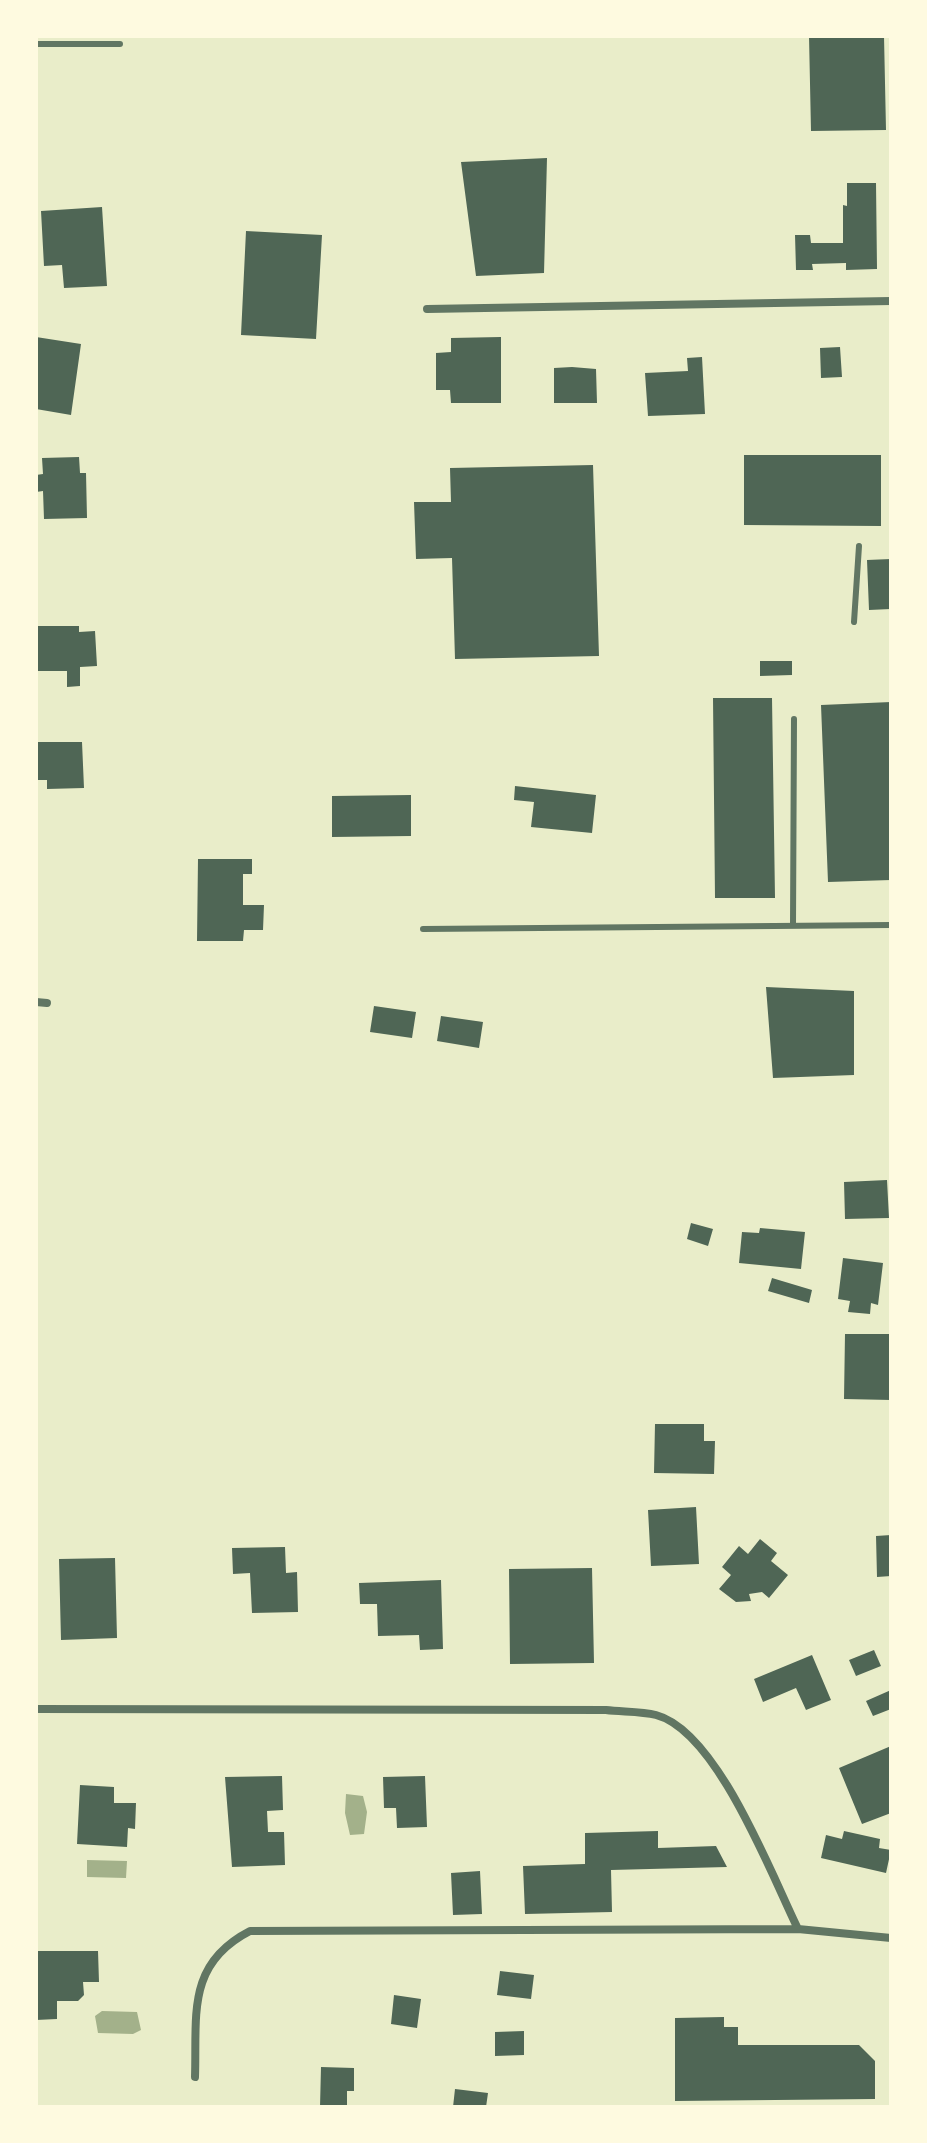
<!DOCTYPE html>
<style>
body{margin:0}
#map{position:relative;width:927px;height:2143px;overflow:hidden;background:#e9edc9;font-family:"Alegreya Sans",sans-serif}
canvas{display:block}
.frame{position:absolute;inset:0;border:38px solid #fefae0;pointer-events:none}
</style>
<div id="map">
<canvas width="927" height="2143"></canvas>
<div class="frame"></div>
</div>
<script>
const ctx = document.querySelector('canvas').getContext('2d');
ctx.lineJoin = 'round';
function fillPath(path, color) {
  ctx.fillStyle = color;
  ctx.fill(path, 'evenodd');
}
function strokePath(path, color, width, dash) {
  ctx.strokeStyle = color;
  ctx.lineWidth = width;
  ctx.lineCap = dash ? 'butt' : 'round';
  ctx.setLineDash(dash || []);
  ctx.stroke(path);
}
const water = new Path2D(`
 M 346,1794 L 363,1796 L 367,1812 L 364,1834 L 350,1835 L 345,1813 Z
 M 87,1860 L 127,1861 L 126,1878 L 87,1877 Z
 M 102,2011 L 137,2012 L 141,2030 L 133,2034 L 98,2033 L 95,2016 Z`);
const building = new Path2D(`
 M 809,36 L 884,36 L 886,130 L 811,131 Z
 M 547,158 L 544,273 L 476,276 L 461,162 Z
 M 847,183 L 876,183 L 877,269 L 846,270 L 846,263 L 812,264 L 813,270 L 796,270 L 795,235 L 810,235 L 811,243 L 843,243 L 843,205 L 847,206 Z
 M 102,207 L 107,286 L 64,288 L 62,265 L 44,266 L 41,211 Z
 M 246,231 L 322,235 L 316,339 L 241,335 Z
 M 36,337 L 81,344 L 71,415 L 36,409 Z
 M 501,337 L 501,403 L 451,403 L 450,390 L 436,390 L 436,353 L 451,352 L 451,338 Z
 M 840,347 L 842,377 L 821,378 L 820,348 Z
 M 702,357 L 705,414 L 648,416 L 645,373 L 688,371 L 687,358 Z
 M 572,367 L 596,369 L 597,403 L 554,403 L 554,368 Z
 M 744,455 L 881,455 L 881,526 L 744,525 Z
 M 79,457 L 80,473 L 86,473 L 87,518 L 44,519 L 43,491 L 36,492 L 36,475 L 43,474 L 42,458 Z
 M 593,465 L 599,656 L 455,659 L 452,558 L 416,559 L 414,502 L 451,502 L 450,468 Z
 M 891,559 L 891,609 L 869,610 L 867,560 Z
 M 36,626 L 79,626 L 79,632 L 95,631 L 97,666 L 80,667 L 80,686 L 67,687 L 67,671 L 36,671 Z
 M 760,661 L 792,661 L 792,675 L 760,676 Z
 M 713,698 L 772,698 L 775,898 L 715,898 Z
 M 891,702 L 891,880 L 828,882 L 821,705 Z
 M 36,742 L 82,742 L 84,788 L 47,789 L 47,780 L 36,780 Z
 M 515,786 L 596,795 L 592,833 L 531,827 L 534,802 L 514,800 Z
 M 411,795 L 411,836 L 332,837 L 332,796 Z
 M 198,859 L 252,859 L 252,874 L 243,874 L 243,905 L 264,905 L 263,930 L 244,930 L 243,941 L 197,941 Z
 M 766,987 L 854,991 L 854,1075 L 773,1078 Z
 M 374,1006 L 416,1012 L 412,1038 L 370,1032 Z
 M 441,1016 L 483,1022 L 479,1048 L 437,1041 Z
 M 887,1180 L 889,1218 L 845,1219 L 844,1182 Z
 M 691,1223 L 713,1229 L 708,1246 L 687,1239 Z
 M 760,1228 L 805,1232 L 801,1269 L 739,1263 L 742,1232 L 759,1233 Z
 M 843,1258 L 883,1263 L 878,1305 L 871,1303 L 870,1314 L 848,1312 L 850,1301 L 838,1299 Z
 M 772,1278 L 812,1290 L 809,1303 L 768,1291 Z
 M 845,1334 L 891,1334 L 891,1400 L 844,1399 Z
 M 655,1424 L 704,1424 L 704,1441 L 715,1441 L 714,1474 L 654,1473 Z
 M 696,1507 L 699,1564 L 651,1566 L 648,1510 Z
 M 891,1535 L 891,1576 L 877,1577 L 876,1536 Z
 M 760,1539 L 777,1553 L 771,1561 L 788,1575 L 769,1598 L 762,1592 L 749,1594 L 751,1601 L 736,1602 L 719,1589 L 731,1575 L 722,1567 L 739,1546 L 748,1554 Z
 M 285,1547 L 286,1573 L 297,1572 L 298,1612 L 252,1613 L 250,1573 L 233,1574 L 232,1548 Z
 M 115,1558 L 117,1638 L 61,1640 L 59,1559 Z
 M 592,1568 L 594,1663 L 510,1664 L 509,1569 Z
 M 441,1580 L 443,1649 L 420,1650 L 419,1635 L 378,1636 L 377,1604 L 360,1604 L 359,1583 Z
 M 874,1650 L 881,1666 L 856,1676 L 849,1660 Z
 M 812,1655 L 831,1700 L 806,1710 L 796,1688 L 763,1702 L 754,1679 Z
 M 891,1690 L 891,1709 L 873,1716 L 866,1701 Z
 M 891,1746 L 891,1813 L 862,1824 L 839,1768 Z
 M 282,1776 L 283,1810 L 267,1811 L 268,1832 L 284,1832 L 285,1865 L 232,1867 L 225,1777 Z
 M 425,1776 L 427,1827 L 397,1828 L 396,1808 L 384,1808 L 383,1777 Z
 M 80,1785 L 114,1787 L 114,1803 L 136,1803 L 135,1829 L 128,1828 L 127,1847 L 77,1844 Z
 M 658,1831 L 658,1848 L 716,1846 L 727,1867 L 611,1870 L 612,1912 L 525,1914 L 523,1866 L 585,1864 L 585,1833 Z
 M 844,1831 L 880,1839 L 879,1848 L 891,1850 L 886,1873 L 821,1858 L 826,1835 L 842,1839 Z
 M 480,1871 L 482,1914 L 453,1915 L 451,1873 Z
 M 36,1951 L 98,1951 L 99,1982 L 83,1982 L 84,1995 L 78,2001 L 57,2001 L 57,2019 L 36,2020 Z
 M 500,1971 L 534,1975 L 531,1999 L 497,1995 Z
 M 394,1995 L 421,1999 L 417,2028 L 391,2024 Z
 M 724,2017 L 724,2027 L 738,2027 L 738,2045 L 859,2045 L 875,2061 L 875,2099 L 675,2101 L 675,2018 Z
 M 524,2031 L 524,2055 L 495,2056 L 495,2032 Z
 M 321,2067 L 354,2068 L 354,2091 L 347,2091 L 347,2107 L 320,2107 Z
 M 455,2089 L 488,2093 L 486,2107 L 453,2107 Z`);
const service = new Path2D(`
 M 36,44 L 120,44
 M 854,622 L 859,546
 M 793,925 L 794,719
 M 423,929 L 891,925`);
const minor = new Path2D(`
 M 427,309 L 891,301
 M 36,1002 L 47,1003
 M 36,1709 L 606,1710 C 622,1712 641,1711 656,1715 C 717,1731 771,1874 798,1929
 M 195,2077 C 197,2015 186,1964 250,1931 L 798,1929 L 891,1938`);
fillPath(water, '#a3b18a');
fillPath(building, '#4f6655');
strokePath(service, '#617663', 6);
strokePath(minor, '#617663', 8);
</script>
